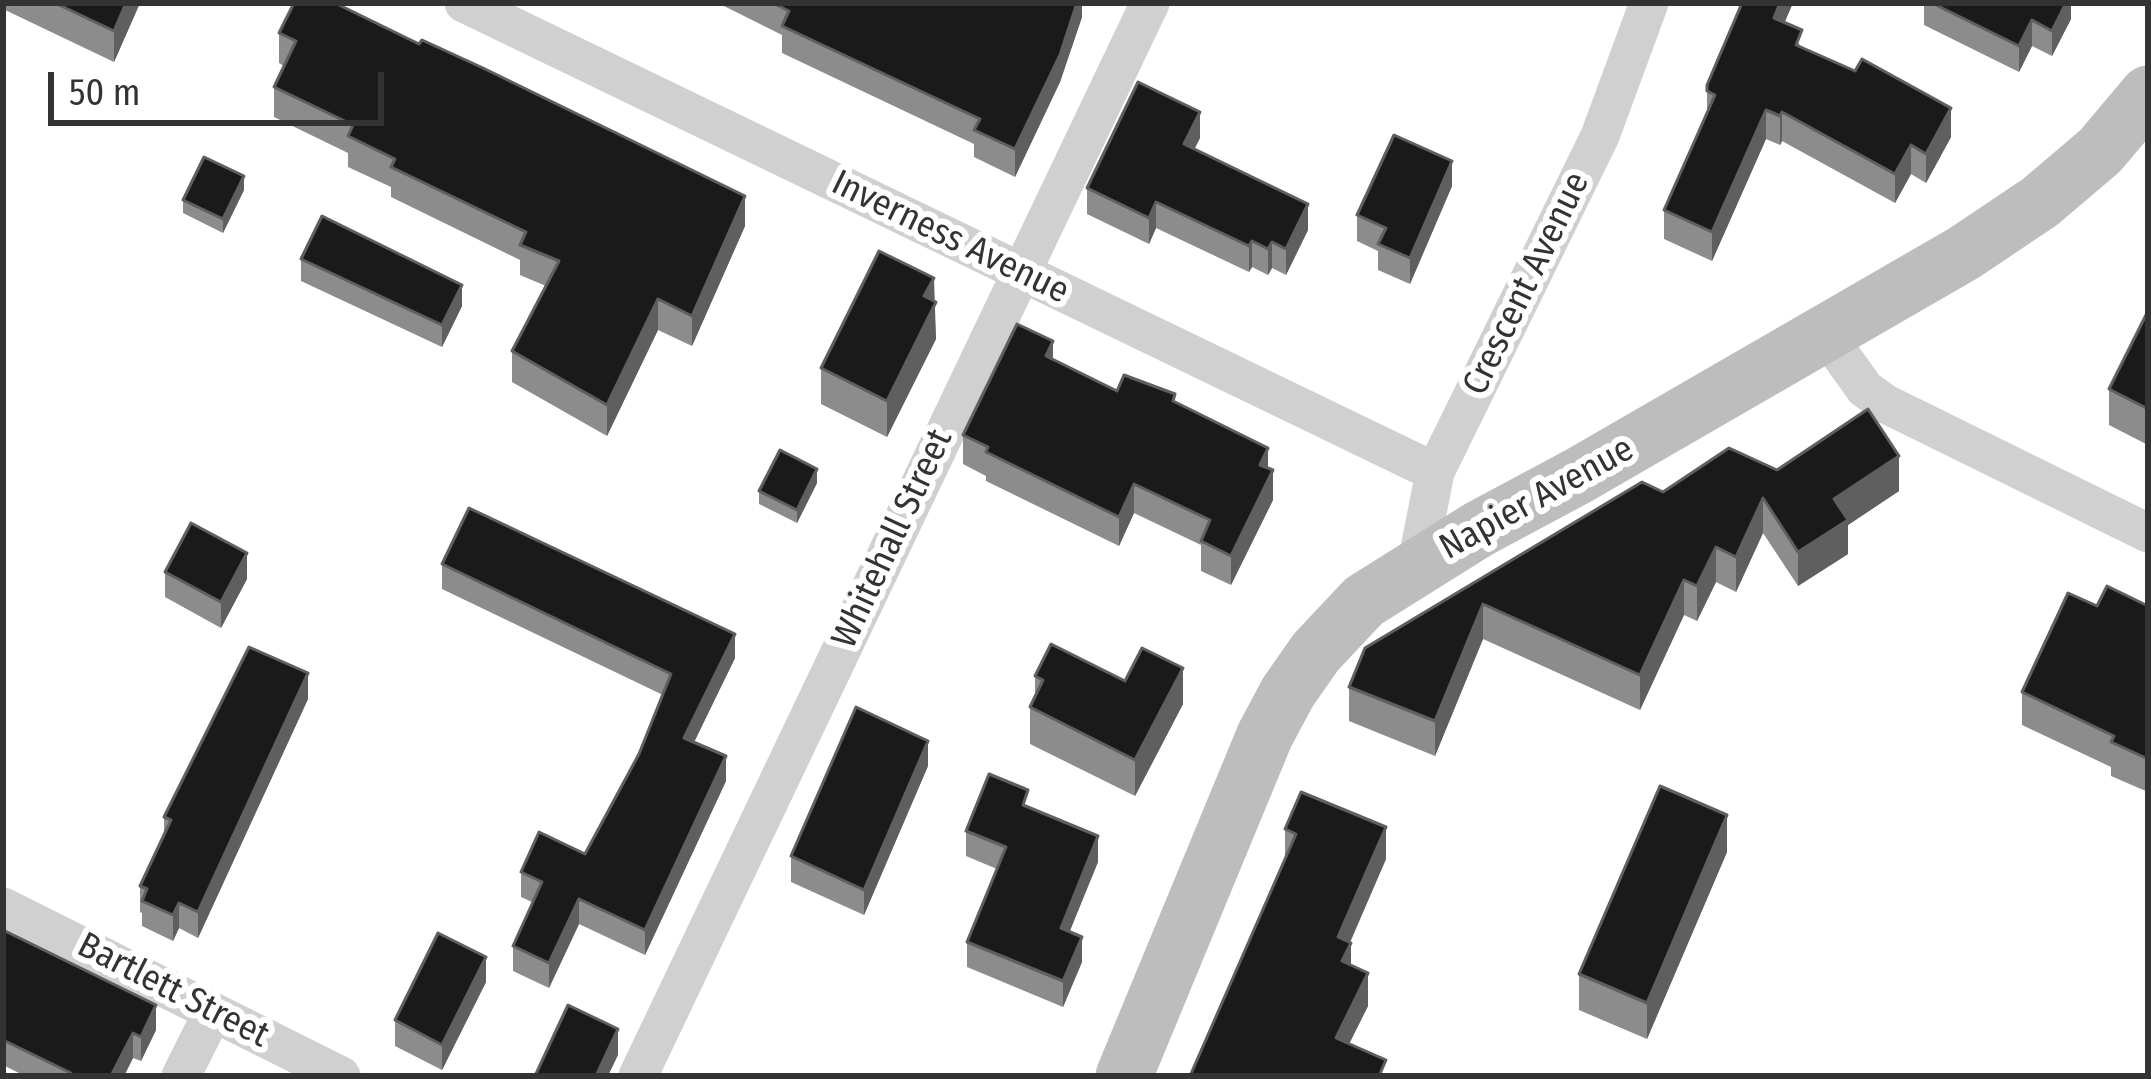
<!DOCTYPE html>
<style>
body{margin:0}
#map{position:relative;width:2151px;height:1079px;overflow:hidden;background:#fff;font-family:"Fira Sans Condensed",sans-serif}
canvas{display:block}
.frame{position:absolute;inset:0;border:6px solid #333;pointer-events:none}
.scale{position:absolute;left:48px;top:72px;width:336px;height:54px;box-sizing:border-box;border:6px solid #333;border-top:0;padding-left:15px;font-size:36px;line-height:42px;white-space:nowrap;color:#333;-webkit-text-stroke:9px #fff;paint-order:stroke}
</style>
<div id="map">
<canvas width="2151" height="1079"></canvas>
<div class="frame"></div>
<div class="scale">50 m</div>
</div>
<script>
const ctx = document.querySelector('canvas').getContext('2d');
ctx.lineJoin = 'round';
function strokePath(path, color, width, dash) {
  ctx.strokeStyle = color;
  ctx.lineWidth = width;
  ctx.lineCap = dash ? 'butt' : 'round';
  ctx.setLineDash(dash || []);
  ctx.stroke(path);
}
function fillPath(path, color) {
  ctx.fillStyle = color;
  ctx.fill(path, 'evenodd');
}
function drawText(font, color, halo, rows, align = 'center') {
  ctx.font = font + ' "Fira Sans Condensed",sans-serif';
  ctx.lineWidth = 12;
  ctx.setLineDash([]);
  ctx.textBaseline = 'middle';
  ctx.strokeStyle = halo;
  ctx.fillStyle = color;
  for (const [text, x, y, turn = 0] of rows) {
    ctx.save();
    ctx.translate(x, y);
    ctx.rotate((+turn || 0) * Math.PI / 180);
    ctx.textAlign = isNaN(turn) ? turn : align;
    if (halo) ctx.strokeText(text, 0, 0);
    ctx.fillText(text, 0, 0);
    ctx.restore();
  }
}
const street = new Path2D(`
 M 464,3 L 1435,472
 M 1824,332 L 1865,389 L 1886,404 L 2148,533
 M 1416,569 L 1435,472 L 1600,136 L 1649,3
 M 3,907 L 341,1076
 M 181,1076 L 213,1012
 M 638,1076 L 1150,3`);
const secondary = new Path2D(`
 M 1124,1076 L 1265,735 L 1288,692 L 1316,652 L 1364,601 L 1479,529 L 1578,476 L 1964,253 L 2040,202 L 2100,151 L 2148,94`);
const wall = new Path2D(`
 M 3,3 L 140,3 L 114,62 L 3,9 Z
 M 718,3 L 1082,3 L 1082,17 L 1060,82 L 1015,177 L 974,157 L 974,144 L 782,53 L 782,35 Z
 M 1742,3 L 1793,3 L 1784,22 L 1802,48 L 1951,137 L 1926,183 L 1911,174 L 1895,203 L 1782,141 L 1780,145 L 1766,139 L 1712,261 L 1664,239 L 1664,210 L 1707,114 L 1707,85 Z
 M 1924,3 L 2071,3 L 2071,19 L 2052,56 L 2032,46 L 2019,72 L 1924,25 Z
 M 279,33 L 745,226 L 692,346 L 658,330 L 607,436 L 512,382 L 512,351 L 546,286 L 520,275 L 520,260 L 391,197 L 391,187 L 348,167 L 348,153 L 274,117 L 274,87 L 284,66 L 279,63 Z
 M 1200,138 L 1194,149 L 1308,230 L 1286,275 L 1272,268 L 1268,275 L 1252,267 L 1249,272 L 1156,228 L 1149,244 L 1087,214 L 1087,188 Z
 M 1452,186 L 1410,284 L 1378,270 L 1378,251 L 1357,241 L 1357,215 Z
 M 244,190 L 223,233 L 183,213 L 183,200 Z
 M 301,259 L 462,306 L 442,347 L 301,281 Z
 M 934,301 L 936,339 L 887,437 L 821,404 L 821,368 Z
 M 2148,311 L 2148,445 L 2109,425 L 2109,389 Z
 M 1053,359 L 1117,391 L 1175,402 L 1268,468 L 1273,500 L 1231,585 L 1201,571 L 1201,545 L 1134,513 L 1119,546 L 986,481 L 986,476 L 963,464 L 963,435 Z
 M 817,483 L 797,523 L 759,504 L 759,491 Z
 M 1899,491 L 1848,525 L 1848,554 L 1798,586 L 1763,533 L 1736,592 L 1716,582 L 1697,621 L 1684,615 L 1640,710 L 1483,639 L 1435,756 L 1349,721 L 1349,687 L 1663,492 Z
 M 442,564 L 735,658 L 694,742 L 726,781 L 645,955 L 579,924 L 549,988 L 513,971 L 513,946 L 532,902 L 521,897 L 521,872 L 585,854 L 639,754 L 663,695 L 442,589 Z
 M 165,572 L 247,579 L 221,628 L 165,597 Z
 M 2097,606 L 2148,606 L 2148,792 L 2111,776 L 2111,767 L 2022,725 L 2022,692 Z
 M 1035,676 L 1125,681 L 1183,704 L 1135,796 L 1030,744 L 1030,707 L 1035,699 Z
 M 308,699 L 198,938 L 179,928 L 173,941 L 142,926 L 142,913 L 140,912 L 140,886 L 164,835 L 164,817 Z
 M 928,766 L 864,915 L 791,882 L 791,856 Z
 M 1028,807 L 1098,862 L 1069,931 L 1082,962 L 1063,1007 L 967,967 L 967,942 L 997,869 L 966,856 L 966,831 Z
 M 1285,829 L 1386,859 L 1350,943 L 1351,966 L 1368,1006 L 1349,1044 L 1386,1076 L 1190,1076 L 1285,859 Z
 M 1727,852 L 1647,1039 L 1579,1010 L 1579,974 Z
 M 3,930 L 156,1030 L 141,1061 L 133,1058 L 124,1076 L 25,1076 L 3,1065 Z
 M 486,982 L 442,1070 L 395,1046 L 395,1020 Z`);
const shadedWall = new Path2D(`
 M 126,3 L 140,3 L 114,62 L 114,31 Z
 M 1077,3 L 1082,3 L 1082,17 L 1060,82 L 1015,177 L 1015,149 Z
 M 1780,3 L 1793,3 L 1774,47 L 1774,18 Z
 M 2066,3 L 2071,3 L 2071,19 L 2052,56 L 2052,31 Z
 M 2032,20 L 2032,46 L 2019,72 L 2019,46 Z
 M 1951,108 L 1951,137 L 1926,183 L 1926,154 Z
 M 1766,110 L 1766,139 L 1712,261 L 1712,232 Z
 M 1200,112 L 1200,138 L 1184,170 L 1184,144 Z
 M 1782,112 L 1782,141 L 1780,145 L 1780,116 Z
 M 1911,145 L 1911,174 L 1895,203 L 1895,174 Z
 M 1452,161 L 1452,186 L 1410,284 L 1410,258 Z
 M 244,176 L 244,190 L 223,233 L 223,219 Z
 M 745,196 L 745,226 L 692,346 L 692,316 Z
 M 1156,202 L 1156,228 L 1149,244 L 1149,218 Z
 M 1308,204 L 1308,230 L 1286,275 L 1286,249 Z
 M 1252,241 L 1252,267 L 1249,272 L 1249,246 Z
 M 1272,242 L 1272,268 L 1268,275 L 1268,249 Z
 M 934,278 L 936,339 L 887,437 L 887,401 L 924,296 Z
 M 462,285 L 462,306 L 442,347 L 442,325 Z
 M 658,299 L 658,330 L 607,436 L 607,405 Z
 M 1053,341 L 1053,371 L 1046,356 Z
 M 1268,448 L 1268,477 L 1260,465 Z
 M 1899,456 L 1899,491 L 1848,525 L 1848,554 L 1798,586 L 1798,552 L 1834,499 Z
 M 817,469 L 817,483 L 797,523 L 797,510 Z
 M 1273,470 L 1273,500 L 1231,585 L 1231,556 Z
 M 1134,484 L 1134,513 L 1119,546 L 1119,517 Z
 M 1763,498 L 1763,533 L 1736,592 L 1736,557 Z
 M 1716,547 L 1716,582 L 1697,621 L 1697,586 Z
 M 247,553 L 247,579 L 221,628 L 221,602 Z
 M 1684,580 L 1684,615 L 1640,710 L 1640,675 Z
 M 1483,604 L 1483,639 L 1435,756 L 1435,721 Z
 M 735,634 L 735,658 L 684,763 L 684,738 Z
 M 1183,668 L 1183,704 L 1135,796 L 1135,760 Z
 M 308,673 L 308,699 L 198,938 L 198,912 Z
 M 928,741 L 928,766 L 864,915 L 864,890 Z
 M 726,756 L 726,781 L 645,955 L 645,930 Z
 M 1727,815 L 1727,852 L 1647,1039 L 1647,1003 Z
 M 1386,827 L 1386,859 L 1338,969 L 1338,937 Z
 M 1098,836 L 1098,862 L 1061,953 L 1061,928 Z
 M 579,899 L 579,924 L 549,988 L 549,963 Z
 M 179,903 L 179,928 L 173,941 L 173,915 Z
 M 1082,937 L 1082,962 L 1063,1007 L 1063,981 Z
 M 1351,943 L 1351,975 L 1342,961 Z
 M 486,957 L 486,982 L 442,1070 L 442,1045 Z
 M 1368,973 L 1368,1006 L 1336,1070 L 1336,1038 Z
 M 156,1005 L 156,1030 L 141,1061 L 141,1037 Z
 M 618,1029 L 618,1055 L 608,1076 L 596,1076 Z
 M 133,1033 L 133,1058 L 124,1076 L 111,1076 Z`);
const building = new Path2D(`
 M 55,3 L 126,3 L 114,31 Z
 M 294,3 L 335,3 L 419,44 L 422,40 L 483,68 L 745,196 L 692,316 L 658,299 L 607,405 L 512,351 L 559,261 L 520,245 L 526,232 L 391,167 L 395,159 L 348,136 L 353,125 L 274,87 L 296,41 L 279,33 Z
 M 773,3 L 1077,3 L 1060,55 L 1015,149 L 974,130 L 980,119 L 782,26 L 789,11 Z
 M 1742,3 L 1780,3 L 1774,18 L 1802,30 L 1796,45 L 1855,71 L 1862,59 L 1951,108 L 1926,154 L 1911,145 L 1895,174 L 1782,112 L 1780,116 L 1766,110 L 1712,232 L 1664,210 L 1715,95 L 1707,91 L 1707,85 Z
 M 1932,3 L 2066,3 L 2052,31 L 2032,20 L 2019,46 Z
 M 1138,82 L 1200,112 L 1184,144 L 1308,204 L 1286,249 L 1272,242 L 1268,249 L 1252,241 L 1249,246 L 1156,202 L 1149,218 L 1087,188 Z
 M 1394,135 L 1452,161 L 1410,258 L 1378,244 L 1386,228 L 1357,215 Z
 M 204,157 L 244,176 L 223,219 L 183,200 Z
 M 322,216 L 462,285 L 442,325 L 301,259 Z
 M 879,251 L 934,278 L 924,296 L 936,302 L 887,401 L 821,368 Z
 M 2148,311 L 2148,409 L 2109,389 Z
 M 1017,324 L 1053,341 L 1046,356 L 1117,391 L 1124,375 L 1175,394 L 1173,401 L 1268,448 L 1260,465 L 1273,470 L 1231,556 L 1201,541 L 1210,520 L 1134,484 L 1119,517 L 986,452 L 988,447 L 963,435 Z
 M 1868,409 L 1899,456 L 1834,499 L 1848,520 L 1798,552 L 1763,498 L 1736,557 L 1716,547 L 1697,586 L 1684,580 L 1640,675 L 1483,604 L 1435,721 L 1349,687 L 1365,648 L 1642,482 L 1663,492 L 1729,448 L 1777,470 Z
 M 780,450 L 817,469 L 797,510 L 759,491 Z
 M 469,508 L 735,634 L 684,738 L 726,756 L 645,930 L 579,899 L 549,963 L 513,946 L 542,882 L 521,872 L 539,832 L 585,854 L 639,754 L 671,674 L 442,564 Z
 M 191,523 L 247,553 L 221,602 L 165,572 Z
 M 2107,586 L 2148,606 L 2148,759 L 2111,742 L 2114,736 L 2022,692 L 2068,593 L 2097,606 Z
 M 1051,644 L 1125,681 L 1142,648 L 1183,668 L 1135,760 L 1030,707 L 1043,680 L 1035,676 Z
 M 249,647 L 308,673 L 198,912 L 179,903 L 173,915 L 142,901 L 147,889 L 140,886 L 171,820 L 164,817 Z
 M 856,707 L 928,741 L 864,890 L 791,856 Z
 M 989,774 L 1028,790 L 1023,805 L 1098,836 L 1061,928 L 1082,937 L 1063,981 L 967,942 L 1006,847 L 966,831 Z
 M 1660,786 L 1727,815 L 1647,1003 L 1579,974 Z
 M 1301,792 L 1386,827 L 1338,937 L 1351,943 L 1342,961 L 1368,973 L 1336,1038 L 1386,1060 L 1379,1076 L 1190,1076 L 1296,834 L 1285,829 Z
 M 3,930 L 156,1005 L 141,1037 L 133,1033 L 111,1076 L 69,1076 L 71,1073 L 3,1040 Z
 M 438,933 L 486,957 L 442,1045 L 395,1020 Z
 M 568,1005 L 618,1029 L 596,1076 L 535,1076 Z`);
const streetNames = [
 ["Inverness Avenue",950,238,26],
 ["Crescent Avenue",1527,284,-64],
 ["Napier Avenue",1537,499,-29],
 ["Whitehall Street",893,539,-65],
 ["Bartlett Street",173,991,27]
];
strokePath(street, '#d0d0d0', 39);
strokePath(secondary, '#bdbdbd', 57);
fillPath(wall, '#8c8c8c');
fillPath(shadedWall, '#5f5f5f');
fillPath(building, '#1a1a1a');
strokePath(building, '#5f5f5f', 3);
drawText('36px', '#333', '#fff', streetNames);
</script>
